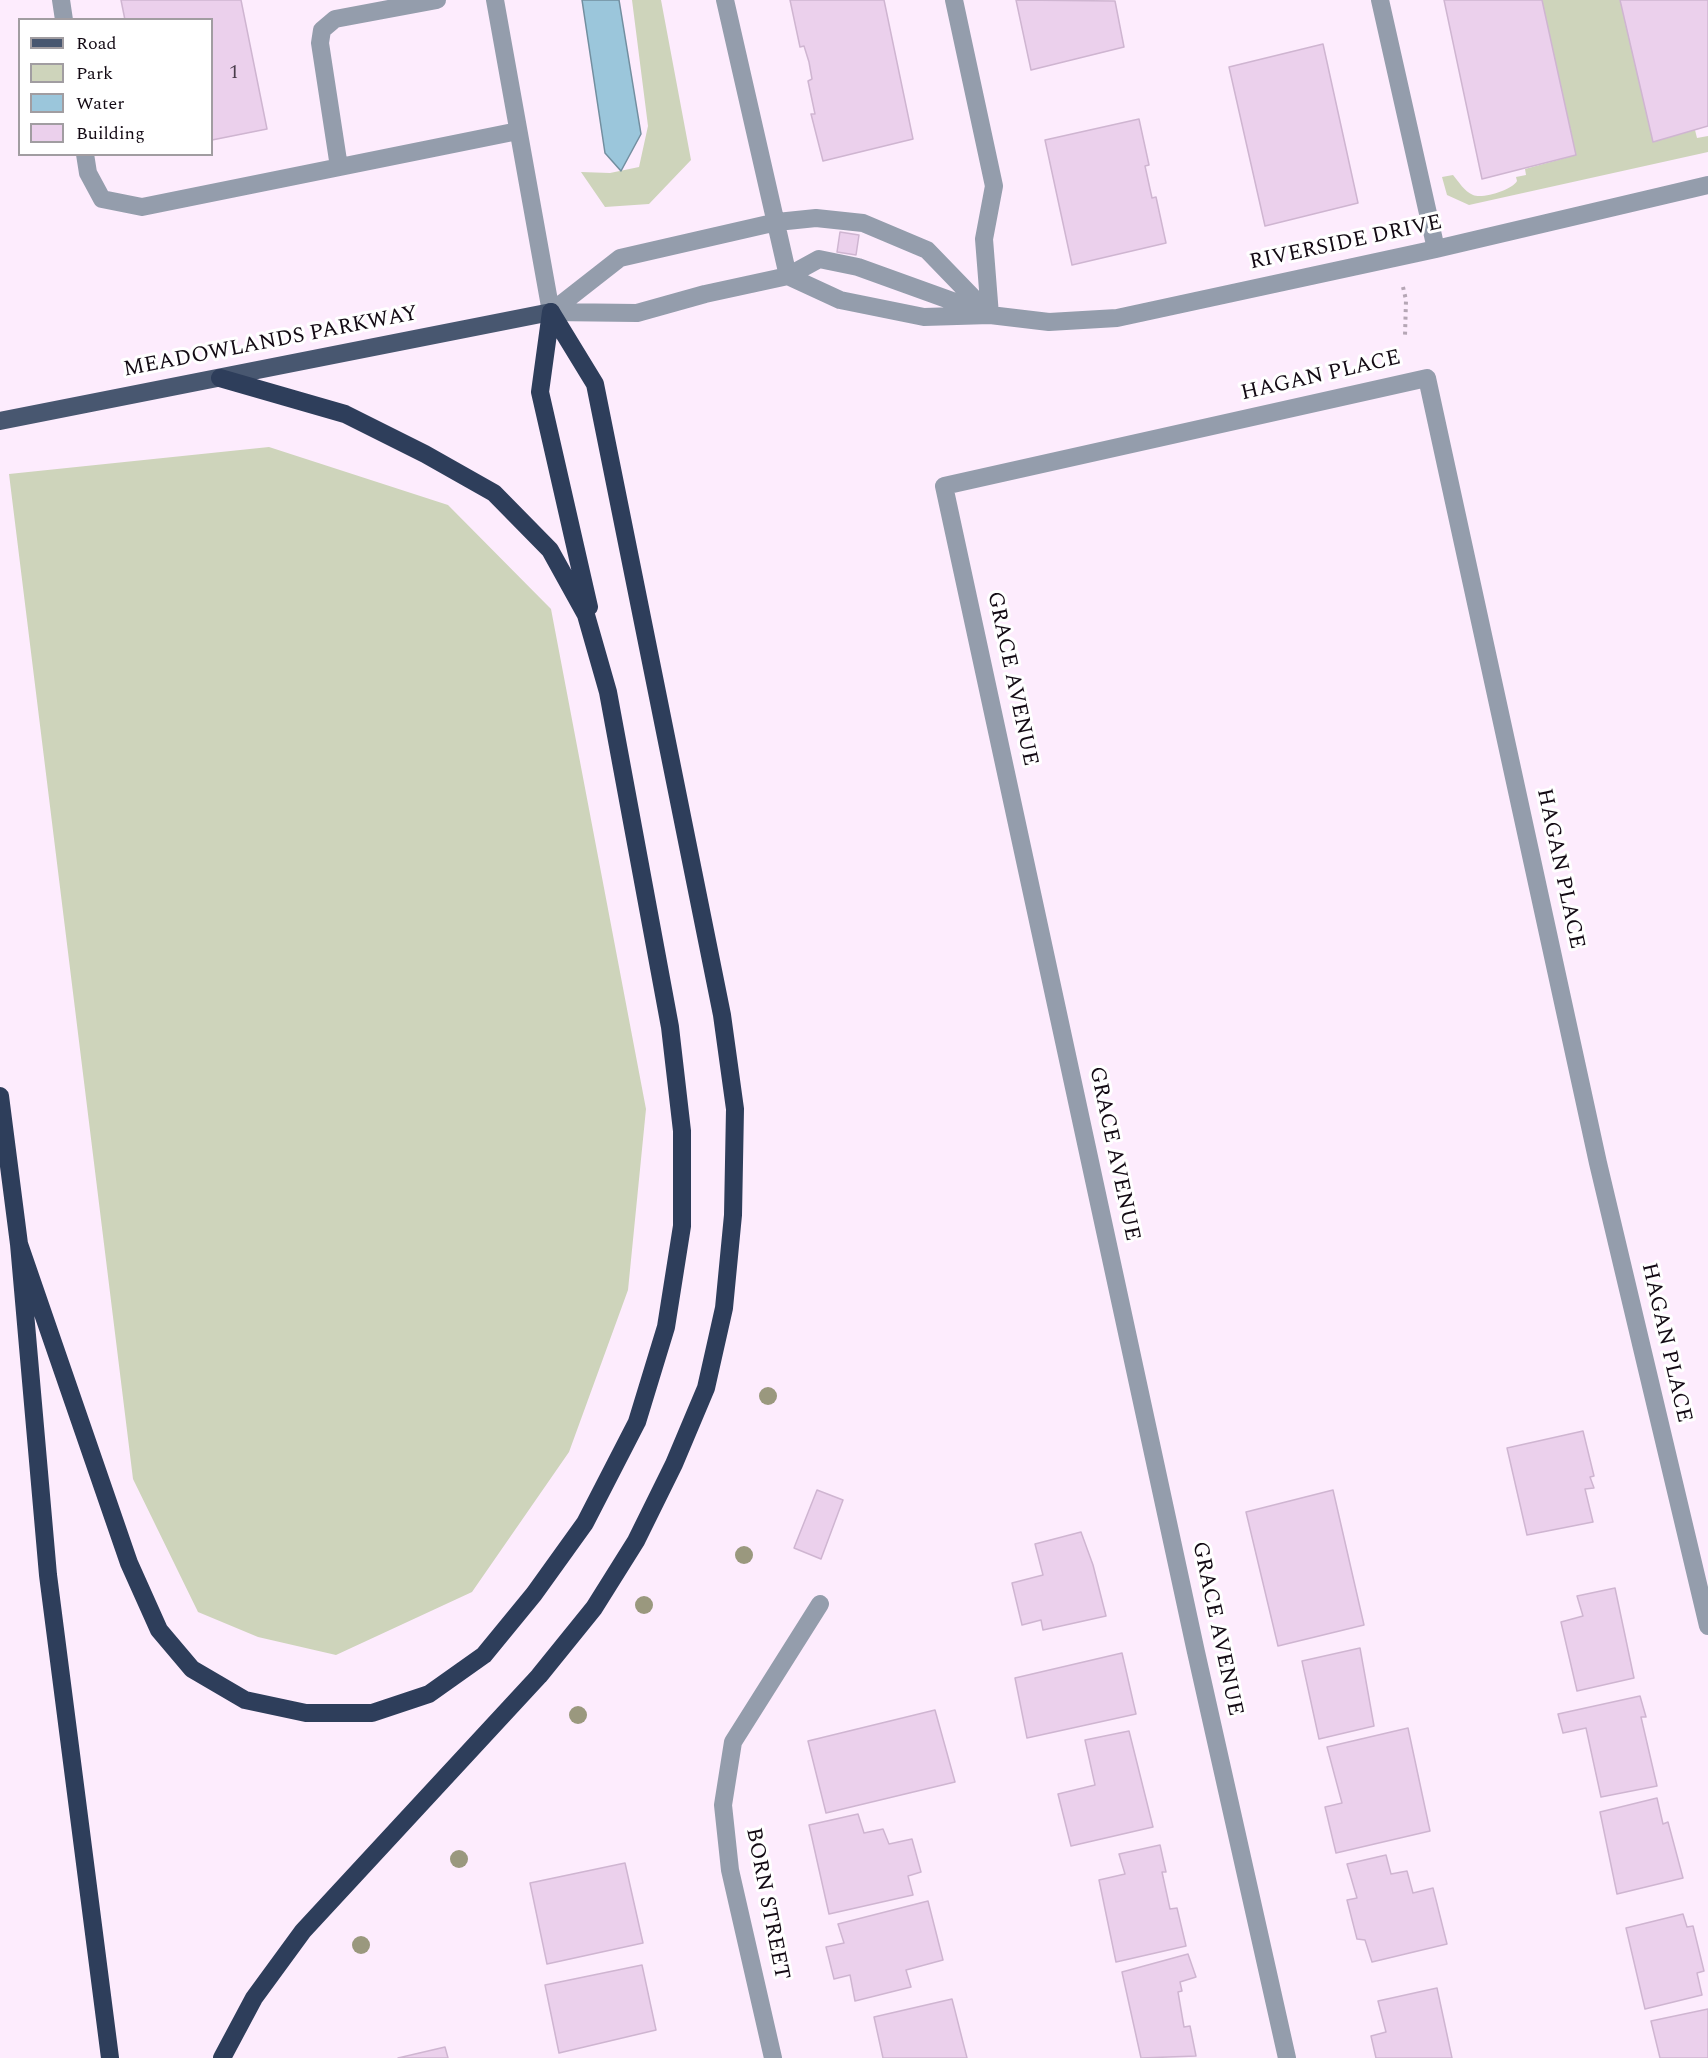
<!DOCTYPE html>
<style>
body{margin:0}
#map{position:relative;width:1708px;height:2058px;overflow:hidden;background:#fdecfd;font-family:Spectral,serif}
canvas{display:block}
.legend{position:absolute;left:18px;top:18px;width:195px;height:138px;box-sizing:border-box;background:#fff;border:2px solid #a19da1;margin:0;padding:8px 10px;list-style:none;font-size:18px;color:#130a14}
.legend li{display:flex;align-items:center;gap:12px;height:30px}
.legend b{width:30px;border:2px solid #a19da1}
</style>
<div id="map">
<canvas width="1708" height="2058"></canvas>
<ul class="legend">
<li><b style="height:8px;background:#485770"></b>Road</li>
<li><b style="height:16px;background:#ced4bb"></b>Park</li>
<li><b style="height:16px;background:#9bc6db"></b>Water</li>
<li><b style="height:16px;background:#ebd0ec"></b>Building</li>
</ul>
</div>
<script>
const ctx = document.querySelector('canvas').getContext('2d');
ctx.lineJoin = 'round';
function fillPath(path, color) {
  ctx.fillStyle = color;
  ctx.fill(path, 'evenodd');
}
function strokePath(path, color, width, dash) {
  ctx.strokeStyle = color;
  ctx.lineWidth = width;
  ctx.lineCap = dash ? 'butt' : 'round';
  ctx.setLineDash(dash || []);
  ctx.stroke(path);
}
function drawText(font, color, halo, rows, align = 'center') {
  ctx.font = font + ' Spectral,serif';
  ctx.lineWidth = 6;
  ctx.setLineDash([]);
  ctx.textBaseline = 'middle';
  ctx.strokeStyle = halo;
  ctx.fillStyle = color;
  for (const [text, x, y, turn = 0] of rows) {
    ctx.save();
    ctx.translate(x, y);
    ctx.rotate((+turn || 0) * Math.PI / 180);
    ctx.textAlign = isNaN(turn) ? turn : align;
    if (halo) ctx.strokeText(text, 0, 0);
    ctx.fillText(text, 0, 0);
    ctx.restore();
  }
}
const green = new Path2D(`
 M 632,0 L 661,0 L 691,160 L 649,204 L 605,207 L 581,172 L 610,173 L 639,167 L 648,126 Z
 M 1542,0 L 1620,0 L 1653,141 L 1695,130 L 1697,138 L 1708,136 L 1708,152 L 1469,205 L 1447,195 L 1442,177 L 1453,175 C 1459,182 1464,191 1473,195 C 1483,199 1512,190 1517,181 L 1516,177 L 1526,175 L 1525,169 L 1576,155 Z
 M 269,447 L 448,505 L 551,609 L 646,1109 L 628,1290 L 569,1452 L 472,1592 L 336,1655 L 258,1637 L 198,1612 L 133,1479 L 9,474 Z`);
const water = new Path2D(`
 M 582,0 L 619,0 L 641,134 L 621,171 L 605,153 Z`);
const building = new Path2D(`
 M 121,0 L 241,0 L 267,129 L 212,140 L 212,20 L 125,20 Z
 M 790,0 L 884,0 L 913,139 L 823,161 L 811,114 L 815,114 L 808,81 L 812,79 L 809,62 L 804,46 L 800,47 Z
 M 1016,0 L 1115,1 L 1124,47 L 1031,70 Z
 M 1444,0 L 1542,0 L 1576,155 L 1482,179 Z
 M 1620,0 L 1708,0 L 1708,126 L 1653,142 Z
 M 1323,44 L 1358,203 L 1265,226 L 1229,67 Z
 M 1139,119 L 1149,165 L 1145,166 L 1152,198 L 1156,197 L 1166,243 L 1072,265 L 1045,140 Z
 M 840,232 L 859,235 L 856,255 L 837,252 Z
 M 1583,1431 L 1594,1476 L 1590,1477 L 1594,1488 L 1585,1489 L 1593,1522 L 1527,1535 L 1507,1448 Z
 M 817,1490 L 843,1500 L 821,1559 L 794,1548 Z
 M 1333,1490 L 1364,1625 L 1278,1646 L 1246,1512 Z
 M 1081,1532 L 1093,1565 L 1106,1616 L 1043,1630 L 1041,1620 L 1022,1625 L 1012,1583 L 1043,1575 L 1035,1544 Z
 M 1615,1588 L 1634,1678 L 1577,1691 L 1561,1622 L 1583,1616 L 1577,1596 Z
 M 1360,1648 L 1374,1726 L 1319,1739 L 1302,1661 Z
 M 1122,1653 L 1136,1714 L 1027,1738 L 1015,1678 Z
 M 1640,1696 L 1646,1717 L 1641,1717 L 1657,1786 L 1601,1797 L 1586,1728 L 1563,1733 L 1558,1714 Z
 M 935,1710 L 955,1782 L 826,1813 L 808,1741 Z
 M 1408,1728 L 1430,1831 L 1336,1853 L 1325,1807 L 1342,1803 L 1327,1747 Z
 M 1129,1731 L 1153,1827 L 1071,1846 L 1058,1794 L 1095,1785 L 1085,1740 Z
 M 1657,1798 L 1663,1824 L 1668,1822 L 1683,1878 L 1617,1894 L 1600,1812 Z
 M 858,1814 L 864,1833 L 883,1829 L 889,1844 L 912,1839 L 921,1872 L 908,1876 L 913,1895 L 829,1914 L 809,1825 Z
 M 1160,1845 L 1166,1872 L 1162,1872 L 1170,1909 L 1177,1908 L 1186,1946 L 1116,1962 L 1099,1880 L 1125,1874 L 1119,1854 Z
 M 1386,1855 L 1391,1874 L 1407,1871 L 1413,1893 L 1433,1888 L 1447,1944 L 1372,1962 L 1365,1940 L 1357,1939 L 1347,1900 L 1357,1898 L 1347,1864 Z
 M 625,1863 L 643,1943 L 547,1964 L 530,1883 Z
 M 928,1901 L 943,1960 L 906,1970 L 911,1987 L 855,2001 L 850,1975 L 834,1979 L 826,1947 L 844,1943 L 838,1924 Z
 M 1683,1914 L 1687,1927 L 1693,1926 L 1704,1971 L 1697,1973 L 1702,1995 L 1645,2009 L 1626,1928 Z
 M 1188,1954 L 1196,1977 L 1180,1982 L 1182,1991 L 1178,1992 L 1184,2027 L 1190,2026 L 1196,2056 L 1141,2058 L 1122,1972 Z
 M 642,1965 L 656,2030 L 559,2053 L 545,1985 Z
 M 1437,1988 L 1452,2058 L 1376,2058 L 1371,2036 L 1386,2032 L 1378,2001 Z
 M 952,1999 L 967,2058 L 883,2058 L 874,2017 Z
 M 1708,2009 L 1708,2058 L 1660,2058 L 1651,2021 Z
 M 445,2047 L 448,2058 L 398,2058 Z`);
const path = new Path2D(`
 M 1403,287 L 1406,300 L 1405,336`);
const minor = new Path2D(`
 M 61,0 L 64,20
 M 495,0 L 551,312
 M 725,0 L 788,276 L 819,259 L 858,267 L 980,311
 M 954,0 L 994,186 L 984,239 L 990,315
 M 1380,0 L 1436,249
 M 85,154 L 88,173 L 102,199 L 142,207 L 518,131
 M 339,167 L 320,43 L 322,30 L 335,19 L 437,0
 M 551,312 L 637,313 L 705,294 L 788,276 L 840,300 L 924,317 L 990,315 L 1049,322 L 1117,318 L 1436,249 L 1708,185
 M 551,312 L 620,258 L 777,222 L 816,218 L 863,223 L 927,250 L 987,312
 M 773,2058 L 730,1870 L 723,1805 L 733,1742 L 820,1604
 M 1287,2058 L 1196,1652 L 944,486 L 1427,378 L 1598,1163 L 1708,1626`);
const major = new Path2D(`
 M 0,421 L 551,312`);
const highway = new Path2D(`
 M 551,312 L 540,392 L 589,607
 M 0,1096 L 19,1244 L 48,1575 L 110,2058
 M 19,1244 L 129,1563 L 159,1630 L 192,1669 L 245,1700 L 306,1713 L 372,1713 L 429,1694 L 484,1655 L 534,1594 L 585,1523 L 637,1422 L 666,1327 L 682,1226 L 682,1131 L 670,1027 L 608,692 L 586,615 L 550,550 L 494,493 L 425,454 L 345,414 L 220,378
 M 222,2058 L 254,1998 L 303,1931 L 539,1676 L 594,1608 L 636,1541 L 674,1464 L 706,1388 L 724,1308 L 733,1215 L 735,1109 L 722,1015 L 595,384 L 551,312`);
const trees = [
 [768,1396],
 [744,1555],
 [644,1605],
 [578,1715],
 [459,1859],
 [361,1945]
];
const numberNames = [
 ["1",234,74]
];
const streetNames = [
 ["RIVERSIDE DRIVE",1346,244,-12],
 ["MEADOWLANDS PARKWAY",271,343,-11],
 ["HAGAN PLACE",1321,377,-13],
 ["GRACE AVENUE",1011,679,78],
 ["HAGAN PLACE",1559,869,78],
 ["GRACE AVENUE",1113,1154,78],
 ["HAGAN PLACE",1665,1343,77],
 ["GRACE AVENUE",1216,1629,78],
 ["BORN STREET",766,1904,79]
];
fillPath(green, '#ced4bb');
fillPath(water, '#9bc6db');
strokePath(water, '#728e9f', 1.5);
fillPath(building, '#ebd0ec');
strokePath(building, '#cfb5d1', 1.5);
strokePath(path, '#b5a6b5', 4, [3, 4.5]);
strokePath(minor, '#949dac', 18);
strokePath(major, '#485770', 18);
strokePath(highway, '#2e3e5b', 18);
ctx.fillStyle = '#9a987e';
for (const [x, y] of trees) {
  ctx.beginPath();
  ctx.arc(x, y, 9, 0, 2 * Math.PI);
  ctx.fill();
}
drawText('20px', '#493c4a', null, numberNames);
drawText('22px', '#130a14', '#fff', streetNames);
</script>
